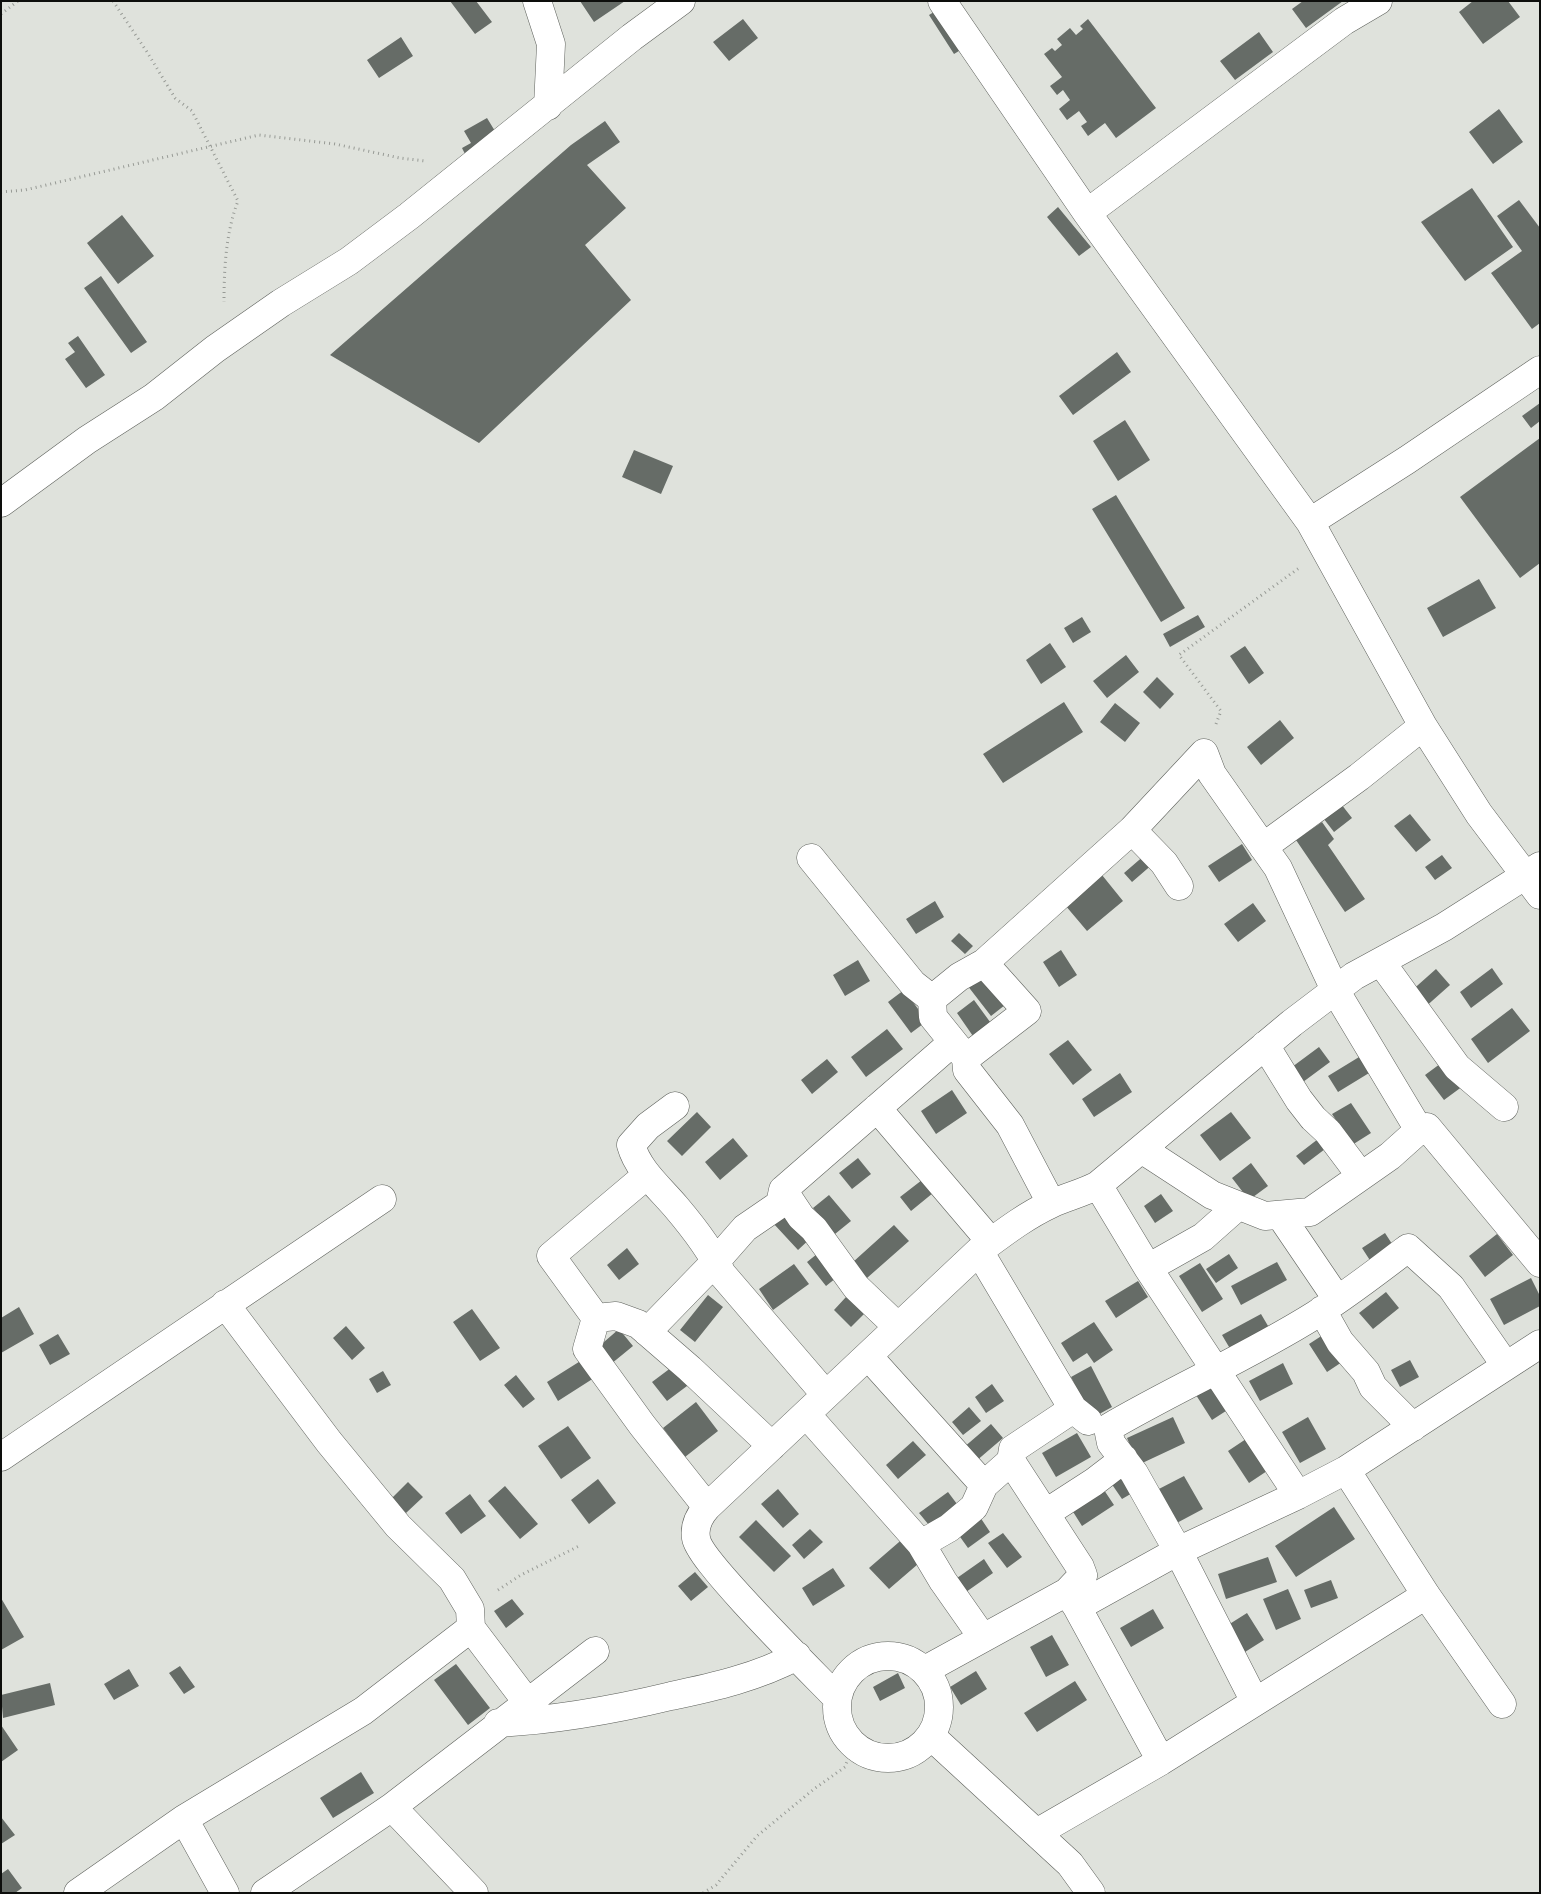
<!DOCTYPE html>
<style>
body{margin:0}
#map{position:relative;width:1541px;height:1894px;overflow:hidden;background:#dfe2dc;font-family:"Times New Roman",serif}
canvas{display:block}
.frame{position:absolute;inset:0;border:2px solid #0d0e0c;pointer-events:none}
</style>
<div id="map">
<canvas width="1541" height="1894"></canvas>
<div class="frame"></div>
</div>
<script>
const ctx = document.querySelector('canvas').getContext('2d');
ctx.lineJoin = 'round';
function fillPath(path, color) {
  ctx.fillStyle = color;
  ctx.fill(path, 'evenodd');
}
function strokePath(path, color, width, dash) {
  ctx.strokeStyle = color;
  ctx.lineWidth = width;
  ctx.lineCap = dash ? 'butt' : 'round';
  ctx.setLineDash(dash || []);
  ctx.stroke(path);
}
const building = new Path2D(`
 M 450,1 L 476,1 L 492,22 L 475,34 Z
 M 580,1 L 625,1 L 594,22 Z
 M 1303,1 L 1343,1 L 1306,28 L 1292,9 Z
 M 1473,1 L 1508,1 L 1520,17 L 1483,44 L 1459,12 Z
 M 942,7 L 967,46 L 954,54 L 929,15 Z
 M 743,19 L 758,38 L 729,61 L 713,42 Z
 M 1088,19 L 1156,108 L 1116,138 L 1105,123 L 1088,136 L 1081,126 L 1087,122 L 1079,111 L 1067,120 L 1059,109 L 1070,100 L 1063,90 L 1057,95 L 1050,86 L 1062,77 L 1044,54 L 1052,48 L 1055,51 L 1062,45 L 1057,39 L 1070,28 L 1076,35 L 1083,29 L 1080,26 Z
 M 1259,32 L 1273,52 L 1235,80 L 1220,61 Z
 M 401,37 L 413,56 L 379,78 L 367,60 Z
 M 1499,109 L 1523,142 L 1493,164 L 1469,132 Z
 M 487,118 L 498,136 L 466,156 L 462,148 L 471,143 L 464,131 Z
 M 605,121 L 620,142 L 587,165 L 626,208 L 585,245 L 631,300 L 479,443 L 330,355 L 571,145 Z
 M 1472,188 L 1513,247 L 1465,281 L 1421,222 Z
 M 1519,200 L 1540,228 L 1540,323 L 1532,329 L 1491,273 L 1522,251 L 1497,216 Z
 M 1058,207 L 1091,247 L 1079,256 L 1047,217 Z
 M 122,215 L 154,256 L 118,284 L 87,243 Z
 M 101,276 L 147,342 L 131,353 L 84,288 Z
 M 78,336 L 105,375 L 86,388 L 65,359 L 75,352 L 68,343 Z
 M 1117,352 L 1131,372 L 1073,415 L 1059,396 Z
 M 1540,403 L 1540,421 L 1531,428 L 1522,416 Z
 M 1125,420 L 1150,460 L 1118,481 L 1093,441 Z
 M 1540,438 L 1540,563 L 1520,578 L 1460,497 Z
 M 634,450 L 673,466 L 661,494 L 622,477 Z
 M 1116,495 L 1185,608 L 1161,622 L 1092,509 Z
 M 1479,579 L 1496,608 L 1443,637 L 1427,608 Z
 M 1198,615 L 1205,627 L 1170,647 L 1163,634 Z
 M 1082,617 L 1091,632 L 1073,643 L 1064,628 Z
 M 1050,643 L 1066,667 L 1041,684 L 1026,660 Z
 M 1245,646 L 1264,673 L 1249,684 L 1230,656 Z
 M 1126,655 L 1139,672 L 1107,698 L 1093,681 Z
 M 1157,677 L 1174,694 L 1160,709 L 1143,692 Z
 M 1064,702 L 1083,732 L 1003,783 L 983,754 Z
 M 1115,703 L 1140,723 L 1125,742 L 1100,722 Z
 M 1280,720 L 1294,738 L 1261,765 L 1247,747 Z
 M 1338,800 L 1352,818 L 1334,832 L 1320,814 Z
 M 1410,814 L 1431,840 L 1416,852 L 1394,826 Z
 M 1322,822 L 1334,839 L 1328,845 L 1365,899 L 1345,912 L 1296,840 Z
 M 1242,844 L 1252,860 L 1219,882 L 1208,866 Z
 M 1146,854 L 1154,863 L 1132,882 L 1124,873 Z
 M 1442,855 L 1452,868 L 1435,880 L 1425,867 Z
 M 1102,875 L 1123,901 L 1087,931 L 1065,905 Z
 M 935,901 L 944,917 L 916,934 L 906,919 Z
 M 1253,903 L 1266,921 L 1238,942 L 1224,924 Z
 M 959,933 L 973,946 L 965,954 L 951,941 Z
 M 1061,950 L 1077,975 L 1059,987 L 1043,962 Z
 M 858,960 L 870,981 L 845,996 L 833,975 Z
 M 1492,968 L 1503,984 L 1471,1008 L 1460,992 Z
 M 1436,969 L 1450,985 L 1423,1009 L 1409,993 Z
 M 980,974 L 1005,1005 L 991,1016 L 967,985 Z
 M 904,990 L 927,1021 L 911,1033 L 888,1002 Z
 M 974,1000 L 993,1026 L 975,1039 L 957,1013 Z
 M 1512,1008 L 1530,1031 L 1488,1063 L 1471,1039 Z
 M 887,1029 L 903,1049 L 866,1077 L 851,1057 Z
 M 1068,1040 L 1092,1070 L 1073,1085 L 1049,1054 Z
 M 1319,1047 L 1330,1062 L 1303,1082 L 1292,1067 Z
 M 1364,1054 L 1374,1070 L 1338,1092 L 1328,1076 Z
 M 827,1059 L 838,1072 L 812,1094 L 801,1080 Z
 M 1444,1061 L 1463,1086 L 1444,1100 L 1425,1075 Z
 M 1120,1073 L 1132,1092 L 1094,1117 L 1082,1099 Z
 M 952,1090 L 967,1113 L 936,1134 L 921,1111 Z
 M 1351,1103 L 1371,1133 L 1352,1145 L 1332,1114 Z
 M 697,1112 L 711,1127 L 682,1156 L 667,1141 Z
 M 1231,1112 L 1251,1138 L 1220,1161 L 1200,1135 Z
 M 1322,1136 L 1329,1146 L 1304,1165 L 1296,1156 Z
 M 733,1138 L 748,1156 L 720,1180 L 705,1162 Z
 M 858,1158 L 871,1174 L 852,1189 L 839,1173 Z
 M 1251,1163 L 1268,1186 L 1249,1200 L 1232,1178 Z
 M 922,1180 L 933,1193 L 911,1211 L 900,1197 Z
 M 1161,1194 L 1173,1211 L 1155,1223 L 1144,1206 Z
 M 829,1195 L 851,1221 L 835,1234 L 813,1208 Z
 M 787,1209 L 813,1236 L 798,1250 L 773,1223 Z
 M 894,1225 L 909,1241 L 867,1278 L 853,1262 Z
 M 1385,1233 L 1396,1250 L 1373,1265 L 1362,1248 Z
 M 1497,1234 L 1513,1255 L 1485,1277 L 1469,1256 Z
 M 627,1248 L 639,1264 L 619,1280 L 607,1265 Z
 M 822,1250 L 841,1274 L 826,1286 L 807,1262 Z
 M 1229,1254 L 1238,1268 L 1216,1283 L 1206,1269 Z
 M 1277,1262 L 1287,1280 L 1241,1305 L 1231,1286 Z
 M 1200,1263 L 1223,1299 L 1202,1312 L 1179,1276 Z
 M 794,1264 L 809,1284 L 773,1310 L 759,1289 Z
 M 1531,1278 L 1540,1296 L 1540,1306 L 1504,1325 L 1490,1299 Z
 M 1138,1281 L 1148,1297 L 1116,1318 L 1105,1301 Z
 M 1386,1292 L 1399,1308 L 1373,1329 L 1359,1313 Z
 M 708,1295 L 723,1307 L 695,1342 L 680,1330 Z
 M 846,1297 L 869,1309 L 851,1327 L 834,1310 Z
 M 19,1307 L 34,1334 L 1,1353 L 1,1318 Z
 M 472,1309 L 500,1348 L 480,1361 L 453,1322 Z
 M 1261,1314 L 1271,1331 L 1232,1352 L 1222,1335 Z
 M 1094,1322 L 1113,1350 L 1094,1363 L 1087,1353 L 1073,1362 L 1061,1343 Z
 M 346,1326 L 365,1348 L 352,1360 L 333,1338 Z
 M 619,1329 L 633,1346 L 611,1364 L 597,1348 Z
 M 1326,1333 L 1345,1360 L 1327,1372 L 1309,1344 Z
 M 58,1334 L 70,1354 L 50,1365 L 39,1345 Z
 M 582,1360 L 594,1378 L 558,1401 L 547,1382 Z
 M 1410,1360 L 1419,1377 L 1400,1387 L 1391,1370 Z
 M 1283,1363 L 1293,1384 L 1260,1401 L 1249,1381 Z
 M 676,1364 L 691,1383 L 667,1401 L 652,1382 Z
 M 1091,1366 L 1112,1407 L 1092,1418 L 1071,1377 Z
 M 383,1371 L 391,1385 L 377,1393 L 369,1379 Z
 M 516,1375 L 535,1399 L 523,1408 L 504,1385 Z
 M 992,1384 L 1004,1401 L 986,1413 L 975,1397 Z
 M 1213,1384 L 1229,1409 L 1212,1420 L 1196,1395 Z
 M 696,1402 L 718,1431 L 685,1457 L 663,1428 Z
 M 969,1407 L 981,1421 L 963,1435 L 952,1422 Z
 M 1173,1417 L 1185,1443 L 1138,1465 L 1127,1438 Z
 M 1308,1417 L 1326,1449 L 1300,1463 L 1282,1432 Z
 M 991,1424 L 1003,1438 L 975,1462 L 963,1448 Z
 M 568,1426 L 591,1458 L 561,1479 L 538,1446 Z
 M 1077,1433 L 1091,1457 L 1056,1477 L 1042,1453 Z
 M 1249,1437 L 1270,1469 L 1249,1483 L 1228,1451 Z
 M 913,1441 L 926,1455 L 898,1479 L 886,1465 Z
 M 1123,1475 L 1134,1492 L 1122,1499 L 1111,1483 Z
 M 1184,1476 L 1203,1509 L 1173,1525 L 1155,1491 Z
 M 598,1479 L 616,1503 L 589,1524 L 571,1500 Z
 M 408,1482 L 423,1497 L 406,1513 L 392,1498 Z
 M 505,1486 L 538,1524 L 520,1539 L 488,1501 Z
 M 1102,1487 L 1114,1505 L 1082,1526 L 1070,1507 Z
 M 778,1489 L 799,1514 L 783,1528 L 761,1504 Z
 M 948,1492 L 960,1508 L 933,1530 L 919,1513 Z
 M 470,1494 L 486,1516 L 461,1534 L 445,1513 Z
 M 1334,1507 L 1355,1539 L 1296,1577 L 1275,1546 Z
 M 980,1517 L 990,1532 L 968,1548 L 958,1534 Z
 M 756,1520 L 791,1556 L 774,1572 L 739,1537 Z
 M 810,1529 L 823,1542 L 804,1559 L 792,1545 Z
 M 1003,1533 L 1022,1557 L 1007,1568 L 988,1543 Z
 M 906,1536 L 925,1558 L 889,1589 L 869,1568 Z
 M 1268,1557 L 1277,1582 L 1226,1599 L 1218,1574 Z
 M 984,1559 L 993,1573 L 966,1592 L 957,1578 Z
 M 833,1568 L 845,1586 L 813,1606 L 802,1588 Z
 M 695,1572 L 708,1587 L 691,1601 L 678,1586 Z
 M 1331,1580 L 1338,1598 L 1311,1608 L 1304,1590 Z
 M 1288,1589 L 1301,1619 L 1276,1630 L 1263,1599 Z
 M 1,1598 L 24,1637 L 1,1650 Z
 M 512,1599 L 524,1614 L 506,1628 L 494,1611 Z
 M 1153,1609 L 1164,1628 L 1131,1647 L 1120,1628 Z
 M 1247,1613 L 1264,1640 L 1245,1652 L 1228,1625 Z
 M 1052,1635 L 1069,1665 L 1046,1677 L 1030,1647 Z
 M 456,1664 L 490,1708 L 468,1725 L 434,1680 Z
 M 180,1666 L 195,1687 L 184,1694 L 169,1673 Z
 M 129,1669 L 139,1686 L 114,1700 L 104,1684 Z
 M 976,1671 L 987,1689 L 961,1705 L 950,1687 Z
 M 898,1673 L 905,1688 L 880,1701 L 873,1687 Z
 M 1075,1681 L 1087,1700 L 1037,1732 L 1024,1713 Z
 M 50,1683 L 55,1705 L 3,1718 L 1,1695 Z
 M 1,1725 L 18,1750 L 1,1762 Z
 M 361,1772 L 374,1793 L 333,1818 L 320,1798 Z
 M 1,1817 L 15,1835 L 1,1844 Z
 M 8,1869 L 22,1888 L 15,1893 L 1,1893 L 1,1874 Z`);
const path = new Path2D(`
 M 113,1 L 147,52 L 175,98 L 192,111 L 238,201 C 226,232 224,268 224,302
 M 1,14 L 18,1
 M 1,192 L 25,190 L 259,135 L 335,144 L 400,158 L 425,161
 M 1216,724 L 1221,711 L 1179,655 L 1299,568
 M 498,1590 L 521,1575 L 581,1545
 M 703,1893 L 716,1885 L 757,1836 L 814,1789 L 845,1767 L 853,1746`);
const minor = new Path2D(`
 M 537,1 L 551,44 L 548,106
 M 942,1 L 1087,213 L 1310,522 L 1423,726 L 1479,814 L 1540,895
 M 1087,213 L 1344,21 L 1378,1
 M 1,503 L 87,440 L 154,397 L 215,349 L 281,303 L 349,261 L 409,216 L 632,37 L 681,1
 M 1310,522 L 1407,460 L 1540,370
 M 1132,830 L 1164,863 L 1179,886
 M 1263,847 L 1359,777 L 1423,726
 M 811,858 L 913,984 L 932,999
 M 1381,962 L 1457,1067 L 1504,1107
 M 932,999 L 933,1017 L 966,1058 L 967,1070 L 1010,1125 L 1051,1203
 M 932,999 L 959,977 L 984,963
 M 1265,1045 L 1299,1100 L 1313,1118 L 1328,1132 L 1361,1176
 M 966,1058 L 1027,1011 L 984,963 L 1132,830 L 1204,753 L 1212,774 L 1278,868 L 1335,990 L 1419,1130
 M 675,1106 L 648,1126 L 631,1145 C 638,1170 660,1188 676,1207 C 693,1227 711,1250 722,1274 L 826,1395
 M 877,1108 L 991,1242
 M 1143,1150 L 1212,1195 L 1265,1216 L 1310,1212 L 1390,1156 L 1419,1130 L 1427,1127 L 1540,1263
 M 1098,1185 L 1148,1268 L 1298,1495
 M 783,1190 L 801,1217 L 814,1229 L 856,1287 L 898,1327
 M 1280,1215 L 1337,1299
 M 979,1251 L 1073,1409 L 1088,1421
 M 1148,1268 L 1203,1237 L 1238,1206
 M 225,1304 L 329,1442 L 398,1526 L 452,1579 L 470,1609 L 471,1628 L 527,1702
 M 1322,1310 L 1340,1342 L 1366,1372 L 1373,1387 L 1413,1427
 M 596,1318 L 587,1349 L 642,1425 L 707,1507
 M 596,1318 L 616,1316 L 638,1324 L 690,1369 L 772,1446
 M 596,1318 L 551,1256 L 647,1175
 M 647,1332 L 716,1261 L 745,1228 L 780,1204 L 783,1190 L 953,1042
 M 868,1356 L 984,1485 L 1011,1461
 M 806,1414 L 921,1544 L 943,1581 L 983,1638
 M 1,1457 L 382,1199
 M 1346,1470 L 1426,1595 L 1502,1704
 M 1046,1513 L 1094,1482 L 1124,1459
 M 921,1544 L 949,1528 L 974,1507 L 984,1485
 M 1067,1592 L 1083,1575 L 1080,1567 L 1011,1461 L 1013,1449 L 1073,1409
 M 1077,1607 L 1161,1761
 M837 1707a51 51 0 1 1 102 0a51 51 0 1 1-102 0Z
 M 925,1670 L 1067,1592 L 1077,1607 L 1178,1551 L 1298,1495 L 1346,1470 L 1540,1344
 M 837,1698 C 814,1674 699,1561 696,1538 C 694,1526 699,1516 707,1507 L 979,1251 C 1002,1234 1025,1216 1051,1204 C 1066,1197 1083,1193 1098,1185 L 1292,1023 L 1354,976 L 1444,927 L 1540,866
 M 1255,1702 L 1178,1551 L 1134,1473 L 1111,1443 L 1108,1428 C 1176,1388 1248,1357 1315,1315 C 1347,1295 1378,1271 1408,1248 L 1451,1287 L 1506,1366
 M 498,1723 C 558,1720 613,1710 671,1696 C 714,1687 758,1677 797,1656
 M 931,1736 L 1070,1864 L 1091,1893
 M 392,1807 L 474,1893
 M 184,1819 L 225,1893
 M 1038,1832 L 1161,1761 L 1426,1595
 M 78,1893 L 184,1819 L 363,1711 L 471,1628
 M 265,1893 L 392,1807 L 595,1651`);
fillPath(building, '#666c67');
strokePath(minor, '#5e615c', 29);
strokePath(path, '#979a95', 3, [1, 4]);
strokePath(minor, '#fff', 28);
</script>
